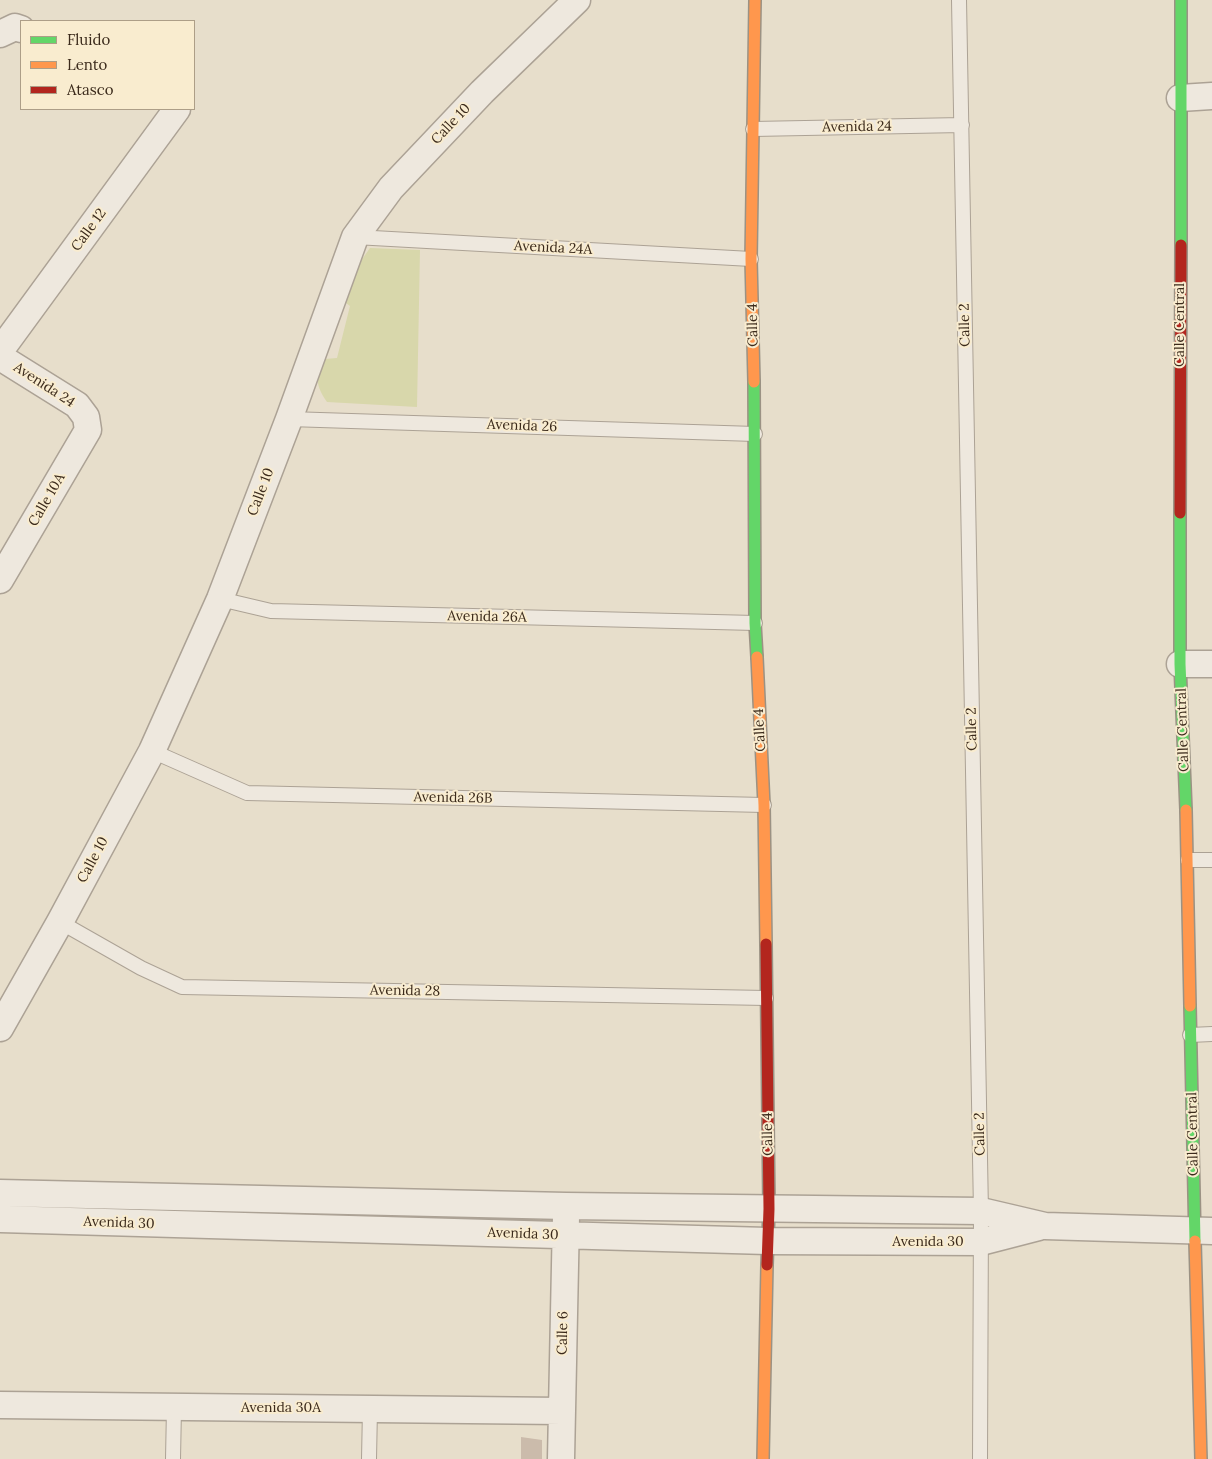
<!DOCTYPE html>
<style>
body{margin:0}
#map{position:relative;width:1212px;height:1459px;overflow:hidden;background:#e7decb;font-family:Lora,serif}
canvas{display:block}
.legend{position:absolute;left:20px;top:20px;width:175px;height:90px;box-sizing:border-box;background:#f9eccf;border:1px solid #ad9e87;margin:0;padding:6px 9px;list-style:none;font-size:15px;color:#3b2a1b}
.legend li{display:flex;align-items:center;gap:10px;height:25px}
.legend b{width:25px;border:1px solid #ad9e87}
</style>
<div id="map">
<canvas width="1212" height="1459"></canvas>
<ul class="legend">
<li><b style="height:6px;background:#63d668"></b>Fluido</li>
<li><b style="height:6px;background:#ff974d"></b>Lento</li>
<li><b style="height:6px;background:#b3261e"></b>Atasco</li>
</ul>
</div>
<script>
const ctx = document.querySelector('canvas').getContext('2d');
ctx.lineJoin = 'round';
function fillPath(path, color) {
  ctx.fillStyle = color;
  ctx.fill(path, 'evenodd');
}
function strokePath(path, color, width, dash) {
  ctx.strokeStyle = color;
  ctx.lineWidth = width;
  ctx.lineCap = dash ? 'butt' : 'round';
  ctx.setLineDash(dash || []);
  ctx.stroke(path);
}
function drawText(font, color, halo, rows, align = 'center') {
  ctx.font = font + ' Lora,serif';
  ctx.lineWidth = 4;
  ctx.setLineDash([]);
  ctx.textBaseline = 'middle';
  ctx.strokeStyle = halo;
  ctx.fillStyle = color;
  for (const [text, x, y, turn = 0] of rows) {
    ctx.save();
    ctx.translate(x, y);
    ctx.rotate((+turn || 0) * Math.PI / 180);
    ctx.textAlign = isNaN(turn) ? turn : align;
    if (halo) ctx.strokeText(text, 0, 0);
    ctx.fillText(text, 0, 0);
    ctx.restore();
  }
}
const green = new Path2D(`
 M 370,248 L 420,250 L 417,407 L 327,402 C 316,386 314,375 325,359 L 337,358 L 350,306 L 342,300 L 341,289 Z`);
const building = new Path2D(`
 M 521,1437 L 542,1440 L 542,1459 L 521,1459 Z`);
const lane = new Path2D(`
 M 959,0 L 981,1211 L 980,1459
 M 753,129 L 962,125
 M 355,237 L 751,259
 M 289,419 L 755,434
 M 220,599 L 271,611 L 755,623
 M 152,751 L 247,793 L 764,805
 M 1188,860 L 1212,860
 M 60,922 L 141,968 L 182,987 L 766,998
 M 1190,1035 L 1212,1034
 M 173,1459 L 174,1408
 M 369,1459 L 370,1409`);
const street = new Path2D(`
 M 0,34 L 15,27 L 21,29
 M 1180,98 L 1212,96
 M 0,351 L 177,109
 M 0,357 L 77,405 L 86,417 L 88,430 L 0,580
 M 1180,664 L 1212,664
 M 0,1028 L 60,922 L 152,751 L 220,599 L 289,419 L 355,237 L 391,188 L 482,92 L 577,0
 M 0,1193 L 566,1206 L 981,1211 L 1045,1226 L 1212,1231
 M 0,1219 L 767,1241 L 981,1242 L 1039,1227
 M 0,1405 L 561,1411
 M 561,1459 L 566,1217`);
const fast = new Path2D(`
 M 1181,245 L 1181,0
 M 754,382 L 755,623 L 757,657
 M 1180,513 L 1180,664 L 1186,810
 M 1190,1006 L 1195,1241`);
const slow = new Path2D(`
 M 754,382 L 751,259 L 755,0
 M 757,657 L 764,805 L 766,944
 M 1186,810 L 1190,1006
 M 1195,1241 L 1201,1459
 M 763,1459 L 767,1265`);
const jam = new Path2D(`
 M 1180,513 L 1181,245
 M 766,944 L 769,1209 L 767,1265`);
const streetNames = [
 ["Calle 10",451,124,-47],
 ["Avenida 24",857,127,-1],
 ["Calle 12",89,230,-54],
 ["Avenida 24A",553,248,3],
 ["Calle 4",753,325,-91],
 ["Calle 2",965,325,-91],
 ["Calle Central",1180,325,-90],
 ["Avenida 24",44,385,33],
 ["Avenida 26",522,426,2],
 ["Calle 10",261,492,-69],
 ["Calle 10A",47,500,-60],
 ["Avenida 26A",487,617,1],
 ["Calle 2",972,729,-91],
 ["Calle 4",760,730,-93],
 ["Calle Central",1183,730,-92],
 ["Avenida 26B",453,798,1],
 ["Calle 10",93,860,-62],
 ["Avenida 28",405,991,1],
 ["Calle 4",768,1134,-91],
 ["Calle 2",980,1134,-91],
 ["Calle Central",1193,1134,-91],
 ["Avenida 30",119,1223,2],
 ["Avenida 30",523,1234,2],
 ["Avenida 30",928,1242],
 ["Calle 6",563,1333,-89],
 ["Avenida 30A",281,1408]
];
fillPath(green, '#d8d7ab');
fillPath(building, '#cbbbab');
strokePath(lane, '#aca295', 16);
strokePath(street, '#aca295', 29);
strokePath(fast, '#9b9284', 14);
strokePath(slow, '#9b9284', 14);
strokePath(jam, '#9b9284', 14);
strokePath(lane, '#eee8de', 14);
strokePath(street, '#eee8de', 26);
strokePath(fast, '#63d668', 11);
strokePath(slow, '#ff974d', 11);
strokePath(jam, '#b3261e', 11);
drawText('14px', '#3b2a1b', '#f9eccf', streetNames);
</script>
